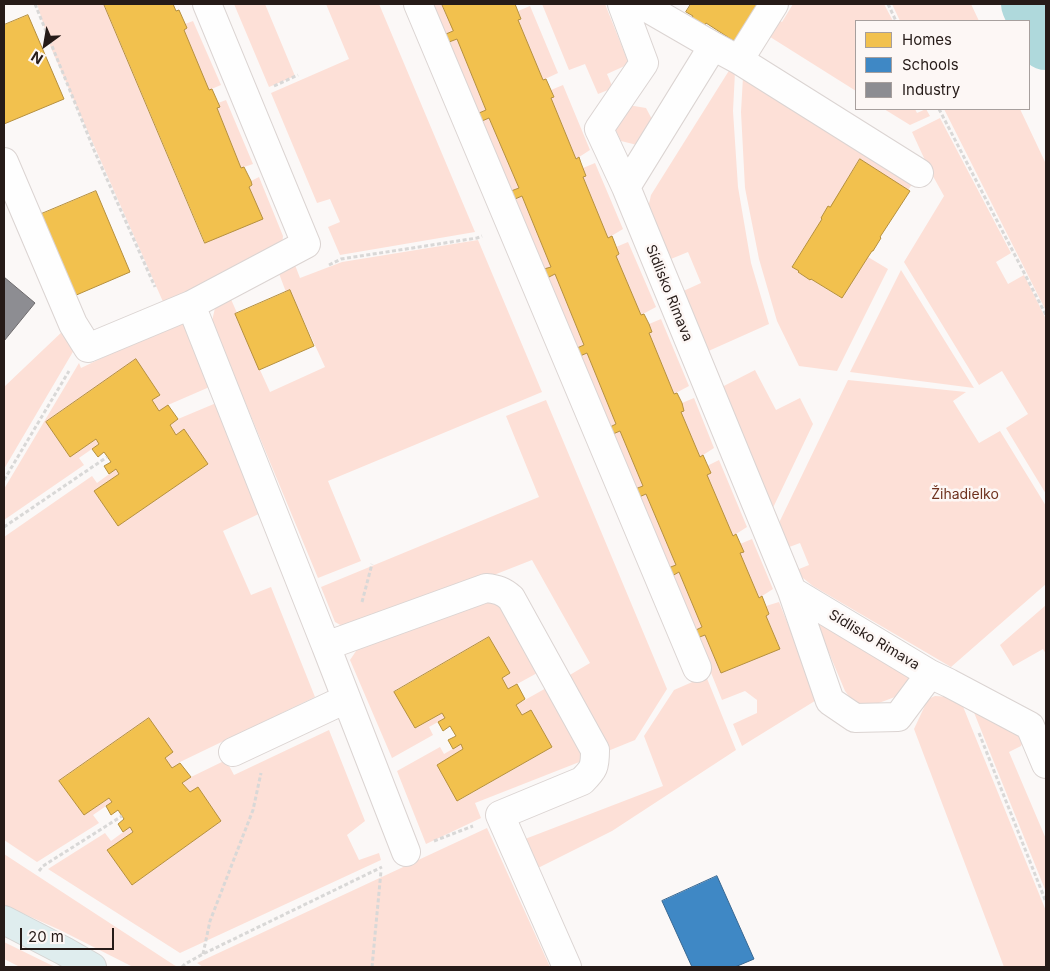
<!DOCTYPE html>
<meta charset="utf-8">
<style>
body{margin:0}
#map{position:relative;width:1050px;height:971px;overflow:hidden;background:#fbf8f7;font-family:Inter,sans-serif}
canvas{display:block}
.frame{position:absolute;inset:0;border:5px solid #261b18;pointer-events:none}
.legend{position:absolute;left:855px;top:20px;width:175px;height:90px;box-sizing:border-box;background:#fdf7f5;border:1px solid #a79f9d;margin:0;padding:6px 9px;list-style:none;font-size:15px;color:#261b18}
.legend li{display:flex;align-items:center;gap:10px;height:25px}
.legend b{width:25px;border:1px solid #a79f9d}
.north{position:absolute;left:20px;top:20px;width:50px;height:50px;-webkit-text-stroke:4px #fdf7f5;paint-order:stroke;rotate:212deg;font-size:14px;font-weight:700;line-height:20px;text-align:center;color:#261b18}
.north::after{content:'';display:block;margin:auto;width:18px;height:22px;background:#261b18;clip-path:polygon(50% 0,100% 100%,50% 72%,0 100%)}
.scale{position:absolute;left:20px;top:928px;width:94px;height:22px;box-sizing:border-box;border:2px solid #261b18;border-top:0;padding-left:6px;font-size:15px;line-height:18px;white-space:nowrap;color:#261b18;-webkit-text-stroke:4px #fdf7f5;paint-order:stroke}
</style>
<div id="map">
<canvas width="1050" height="971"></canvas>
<div class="frame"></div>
<ul class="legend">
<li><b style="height:14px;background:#f2c14e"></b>Homes</li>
<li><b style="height:14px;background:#3f88c5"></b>Schools</li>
<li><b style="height:14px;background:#8d8d92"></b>Industry</li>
</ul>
<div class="north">N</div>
<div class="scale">20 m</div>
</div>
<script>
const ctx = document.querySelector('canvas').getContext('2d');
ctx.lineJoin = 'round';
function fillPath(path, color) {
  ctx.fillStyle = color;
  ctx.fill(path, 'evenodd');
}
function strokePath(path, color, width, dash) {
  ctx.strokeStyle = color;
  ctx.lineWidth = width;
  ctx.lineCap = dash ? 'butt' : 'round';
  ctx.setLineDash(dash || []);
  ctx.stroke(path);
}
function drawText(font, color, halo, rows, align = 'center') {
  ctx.font = font + ' Inter,sans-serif';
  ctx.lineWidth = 5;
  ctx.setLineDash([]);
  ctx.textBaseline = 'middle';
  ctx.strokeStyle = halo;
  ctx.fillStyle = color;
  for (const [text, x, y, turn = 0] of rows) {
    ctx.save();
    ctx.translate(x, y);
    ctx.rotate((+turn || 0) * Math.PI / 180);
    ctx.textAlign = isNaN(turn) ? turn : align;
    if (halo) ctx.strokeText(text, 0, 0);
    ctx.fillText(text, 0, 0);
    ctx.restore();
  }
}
const green = new Path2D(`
 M 37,4 L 104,4 L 204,243 L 262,219 L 249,187 L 252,185 L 251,181 L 259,177 L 283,236 L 282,245 L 164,304 L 51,48 Z
 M 234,4 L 265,4 L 295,76 L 269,87 Z
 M 326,4 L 379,4 L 475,232 L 340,255 L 328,227 L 340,222 L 330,199 L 317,203 L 271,93 L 349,59 Z
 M 433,4 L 442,4 L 453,31 L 446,34 Z
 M 542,4 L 605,4 L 629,64 L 607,74 L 613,88 L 598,94 L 585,64 L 569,70 Z
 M 793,4 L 884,4 L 893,21 L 856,21 L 856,91 L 767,35 L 777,19 L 782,22 Z
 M 892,4 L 971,4 L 979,21 L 900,21 Z
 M 530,6 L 558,73 L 543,80 L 518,20 L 521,18 L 518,11 Z
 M 193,21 L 221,85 L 209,90 L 184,30 L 185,24 Z
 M 457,39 L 486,110 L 479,113 L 449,42 Z
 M 730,69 L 735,72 L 733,111 L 738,187 L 751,263 L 769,324 L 704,353 L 679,293 L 701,283 L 688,252 L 666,261 L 648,208 L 651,195 Z
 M 743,77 L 913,183 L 908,190 L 860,159 L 830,207 L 828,206 L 821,218 L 822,219 L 792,266 L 799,271 L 799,273 L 810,280 L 811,279 L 841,298 L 868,257 L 888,269 L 837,371 L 799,366 L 777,321 L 759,259 L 745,188 L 741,112 Z
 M 563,85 L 590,150 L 576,159 L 551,98 L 554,97 L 551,90 Z
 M 226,100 L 253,164 L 241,168 L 217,108 L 220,107 L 218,103 Z
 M 628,105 L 646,108 L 654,123 L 637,145 L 621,141 L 613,125 Z
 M 884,109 L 915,109 L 917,113 L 926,109 L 930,116 L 910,125 Z
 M 944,109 L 1020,109 L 1046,164 L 1046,311 Z
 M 489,118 L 519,188 L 511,191 L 482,121 Z
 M 940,118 L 1011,253 L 996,262 L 1008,284 L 1024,275 L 1046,319 L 1046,494 L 1006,428 L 1028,414 L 1002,371 L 979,385 L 904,262 L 944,196 L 929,169 L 912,132 Z
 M 595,163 L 623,229 L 608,238 L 583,177 L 586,175 L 583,168 Z
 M 522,196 L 551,267 L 544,269 L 515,199 Z
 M 478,240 L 542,392 L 328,481 L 361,561 L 318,578 L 214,327 L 212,321 L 215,308 L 230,297 L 237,313 L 235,315 L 270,392 L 325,367 L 290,291 L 286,292 L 278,271 L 295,265 L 300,278 L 342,262 Z
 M 628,242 L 656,307 L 641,315 L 616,256 L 619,254 L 616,247 Z
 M 901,270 L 974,388 L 850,372 Z
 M 555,274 L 584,345 L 577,348 L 547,278 Z
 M 661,319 L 689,386 L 674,394 L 649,333 L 652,332 L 649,324 Z
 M 185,321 L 214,385 L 168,405 L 159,411 L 152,400 L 160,394 L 136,360 L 46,422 L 70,457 L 96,439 L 99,444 L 79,458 L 84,465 L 4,520 L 4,489 L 79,363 L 81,368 L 177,322 Z
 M 65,329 L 74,350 L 4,469 L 4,387 Z
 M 587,353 L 616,424 L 610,427 L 580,356 Z
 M 755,370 L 776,410 L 800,398 L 813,424 L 770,514 L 718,389 Z
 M 848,380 L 966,392 L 953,401 L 979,443 L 1000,431 L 1046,506 L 1046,584 L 951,667 L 813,586 L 794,571 L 809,565 L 800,543 L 784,549 L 776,529 Z
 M 694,398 L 714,448 L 700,457 L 681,412 L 684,410 L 682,403 Z
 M 546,400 L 667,689 L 635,740 L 603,753 L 563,679 L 590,663 L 532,560 L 356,629 L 344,627 L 335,622 L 321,587 L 539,497 L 506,416 Z
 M 221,401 L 265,511 L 223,531 L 251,595 L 271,587 L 315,697 L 180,762 L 172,768 L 165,758 L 173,752 L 149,718 L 59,781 L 84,815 L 109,798 L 112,802 L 93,815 L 99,823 L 37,862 L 4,840 L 4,537 L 92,476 L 97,483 L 116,469 L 119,474 L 94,491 L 118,526 L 208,464 L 184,430 L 176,435 L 170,425 L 178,419 Z
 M 620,431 L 643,486 L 635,489 L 613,434 Z
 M 719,460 L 747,527 L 733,536 L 707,475 L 707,466 Z
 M 646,494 L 676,565 L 668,568 L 639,497 Z
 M 752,539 L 773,589 L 759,598 L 740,553 L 743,551 L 740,544 Z
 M 679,572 L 702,627 L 694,631 L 672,576 Z
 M 484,597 L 501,603 L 539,672 L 508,689 L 502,678 L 510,673 L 489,637 L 394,691 L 415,728 L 442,713 L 445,718 L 429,727 L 433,735 L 392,758 L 350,660 L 356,651 L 368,643 Z
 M 779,602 L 818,699 L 742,746 L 733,724 L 757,713 L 757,700 L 745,691 L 722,700 L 697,638 L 705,635 L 721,673 L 780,648 L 766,616 L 769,614 L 766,606 Z
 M 1046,605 L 1046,654 L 1043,649 L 1013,666 L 1000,645 Z
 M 816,622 L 906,673 L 909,678 L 904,692 L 895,697 L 868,707 L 863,707 L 853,702 L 845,691 Z
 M 706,676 L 736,750 L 612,831 L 538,868 L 525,839 L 663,786 L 644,736 L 674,690 Z
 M 548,687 L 587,759 L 475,803 L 481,818 L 426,844 L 397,771 L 440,747 L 444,754 L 461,744 L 463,749 L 437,765 L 458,801 L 552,747 L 531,710 L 522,715 L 516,705 Z
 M 935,696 C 946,696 953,699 962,704 L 1046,911 L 1046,967 L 1004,967 L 914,729 L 928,699 Z
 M 973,710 L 1018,733 L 1023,742 L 1021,746 L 1009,752 L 1046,839 L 1046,892 Z
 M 329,730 L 365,821 L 347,835 L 359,860 L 379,853 L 381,860 L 180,953 L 48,869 L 105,833 L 111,841 L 130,827 L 133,832 L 107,850 L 132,885 L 221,821 L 198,787 L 190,792 L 182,783 L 191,777 L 226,760 L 234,775 Z
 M 487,828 L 550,967 L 203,967 L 197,963 Z
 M 4,854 L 174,965 L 178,967 L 133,967 L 60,930 L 4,905 Z
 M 4,942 L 51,965 L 56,967 L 20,967 L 4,959 Z`);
const homes = new Path2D(`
 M 104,4 L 173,4 L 176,11 L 179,10 L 187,28 L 184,30 L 209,90 L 212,89 L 220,107 L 217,108 L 241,168 L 244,167 L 251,181 L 252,185 L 249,187 L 263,219 L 205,243 Z
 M 442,4 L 515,4 L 521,19 L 518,20 L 543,80 L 546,79 L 554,97 L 551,98 L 576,159 L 579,157 L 581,163 L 586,176 L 583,177 L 608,238 L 612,236 L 619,254 L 616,256 L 641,315 L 644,314 L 649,324 L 652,332 L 649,333 L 674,394 L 677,393 L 682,403 L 684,411 L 681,412 L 700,457 L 703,455 L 711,473 L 707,475 L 733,536 L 736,534 L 744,552 L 740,553 L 759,598 L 762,596 L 769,614 L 766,616 L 780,649 L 721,673 L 705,635 L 697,638 L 694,631 L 702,627 L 679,572 L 672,576 L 668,568 L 676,565 L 646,494 L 639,497 L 635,489 L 643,486 L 620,431 L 613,434 L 610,427 L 616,424 L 587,353 L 580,356 L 577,348 L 584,345 L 555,274 L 547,278 L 544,269 L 551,267 L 522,196 L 515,199 L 511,191 L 519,188 L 489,118 L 482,121 L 479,113 L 486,110 L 457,39 L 449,42 L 446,34 L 453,31 Z
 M 691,4 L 761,4 L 737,43 L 706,23 L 703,28 L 690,21 L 693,16 L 686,12 Z
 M 28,15 L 64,99 L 4,124 L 4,25 Z
 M 860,159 L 910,191 L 880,237 L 881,238 L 873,251 L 872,251 L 868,257 L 842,298 L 811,279 L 810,280 L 798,272 L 799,271 L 792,267 L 822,219 L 821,218 L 828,206 L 830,207 Z
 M 96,191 L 130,272 L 74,296 L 39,215 Z
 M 290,290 L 314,346 L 259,370 L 235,314 Z
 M 136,359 L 160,395 L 152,400 L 159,411 L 168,405 L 178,419 L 170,425 L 176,435 L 184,429 L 208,464 L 118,526 L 94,491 L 119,474 L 116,469 L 109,474 L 104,466 L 111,462 L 104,452 L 98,457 L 92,449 L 99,444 L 96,439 L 70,457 L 46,422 Z
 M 489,637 L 510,673 L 502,678 L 508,689 L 517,684 L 525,699 L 516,705 L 522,715 L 531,710 L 552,747 L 457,801 L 437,765 L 463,749 L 461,744 L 453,749 L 448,740 L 456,736 L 450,726 L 443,731 L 438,722 L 445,718 L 442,713 L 415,728 L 394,692 Z
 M 149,718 L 173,752 L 165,758 L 172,768 L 180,763 L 191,777 L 182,783 L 190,792 L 198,787 L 221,821 L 132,885 L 107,850 L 133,832 L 130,827 L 123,832 L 118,824 L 124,819 L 118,810 L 111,815 L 106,806 L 112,802 L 109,798 L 84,815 L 59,781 Z`);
const schools = new Path2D(`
 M 717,876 L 754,959 L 735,967 L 692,967 L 662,901 Z`);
const industry = new Path2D(`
 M 4,277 L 35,303 L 4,341 Z`);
const river = new Path2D(`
 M 1029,4 L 1046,42`);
const path = new Path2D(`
 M 35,4 L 94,150 L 155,287
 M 888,4 L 896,21
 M 274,86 L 298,75
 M 939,109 L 1046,315
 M 329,265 L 341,259 L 477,238 L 482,236
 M 4,480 L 69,371
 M 4,527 L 107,457
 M 362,602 L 372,564
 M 979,733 L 1046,902
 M 434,841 L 473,826
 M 39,871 L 43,866 L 122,816
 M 203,954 L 210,921 L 253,810 L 261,773
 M 182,967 L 185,964 L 203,954 L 382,867
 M 372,967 L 381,871`);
const minor = new Path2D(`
 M 207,4 L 306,244 L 191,305 L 326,646 L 486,588 C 497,589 503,591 511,598 L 595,750 C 595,767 594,769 582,781 L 500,815 L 567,967
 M 418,4 L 697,668
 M 622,4 L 644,63 L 599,129 L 626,187 L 792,591 L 930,674 L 949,683 L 1030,726 L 1046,764
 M 713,46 L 739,60 L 919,173
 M 739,60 L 774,4
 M 4,162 L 73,324 L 88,348 L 191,305
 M 626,187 L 713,46 L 649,9 L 642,4
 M 792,591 L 830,701 L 855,718 L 898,717 L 930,674
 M 326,646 L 406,852
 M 233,752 L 346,699`);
const major = new Path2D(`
 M 4,920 L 64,951 L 92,967`);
const streetNames = [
 ["Sídlisko Rimava",669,293,68],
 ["Sídlisko Rimava",874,640,31]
];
const parkNames = [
 ["Žihadielko",965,495]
];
fillPath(green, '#fde0d7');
fillPath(homes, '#f2c14e');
strokePath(homes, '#b58f3e', 1);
fillPath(schools, '#3f88c5');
strokePath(schools, '#386791', 1);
fillPath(industry, '#8d8d92');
strokePath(industry, '#6e6b6d', 1);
strokePath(river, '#afd9dc', 56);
strokePath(minor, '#dbd4d2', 30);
strokePath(major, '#d6d4d2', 30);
strokePath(path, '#d9d8d7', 3, [4, 2.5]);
strokePath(minor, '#fefefe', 28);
strokePath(major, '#dfedee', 28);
drawText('14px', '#261b18', '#fdf7f5', streetNames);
drawText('14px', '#6e311d', '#fdf7f5', parkNames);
</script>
